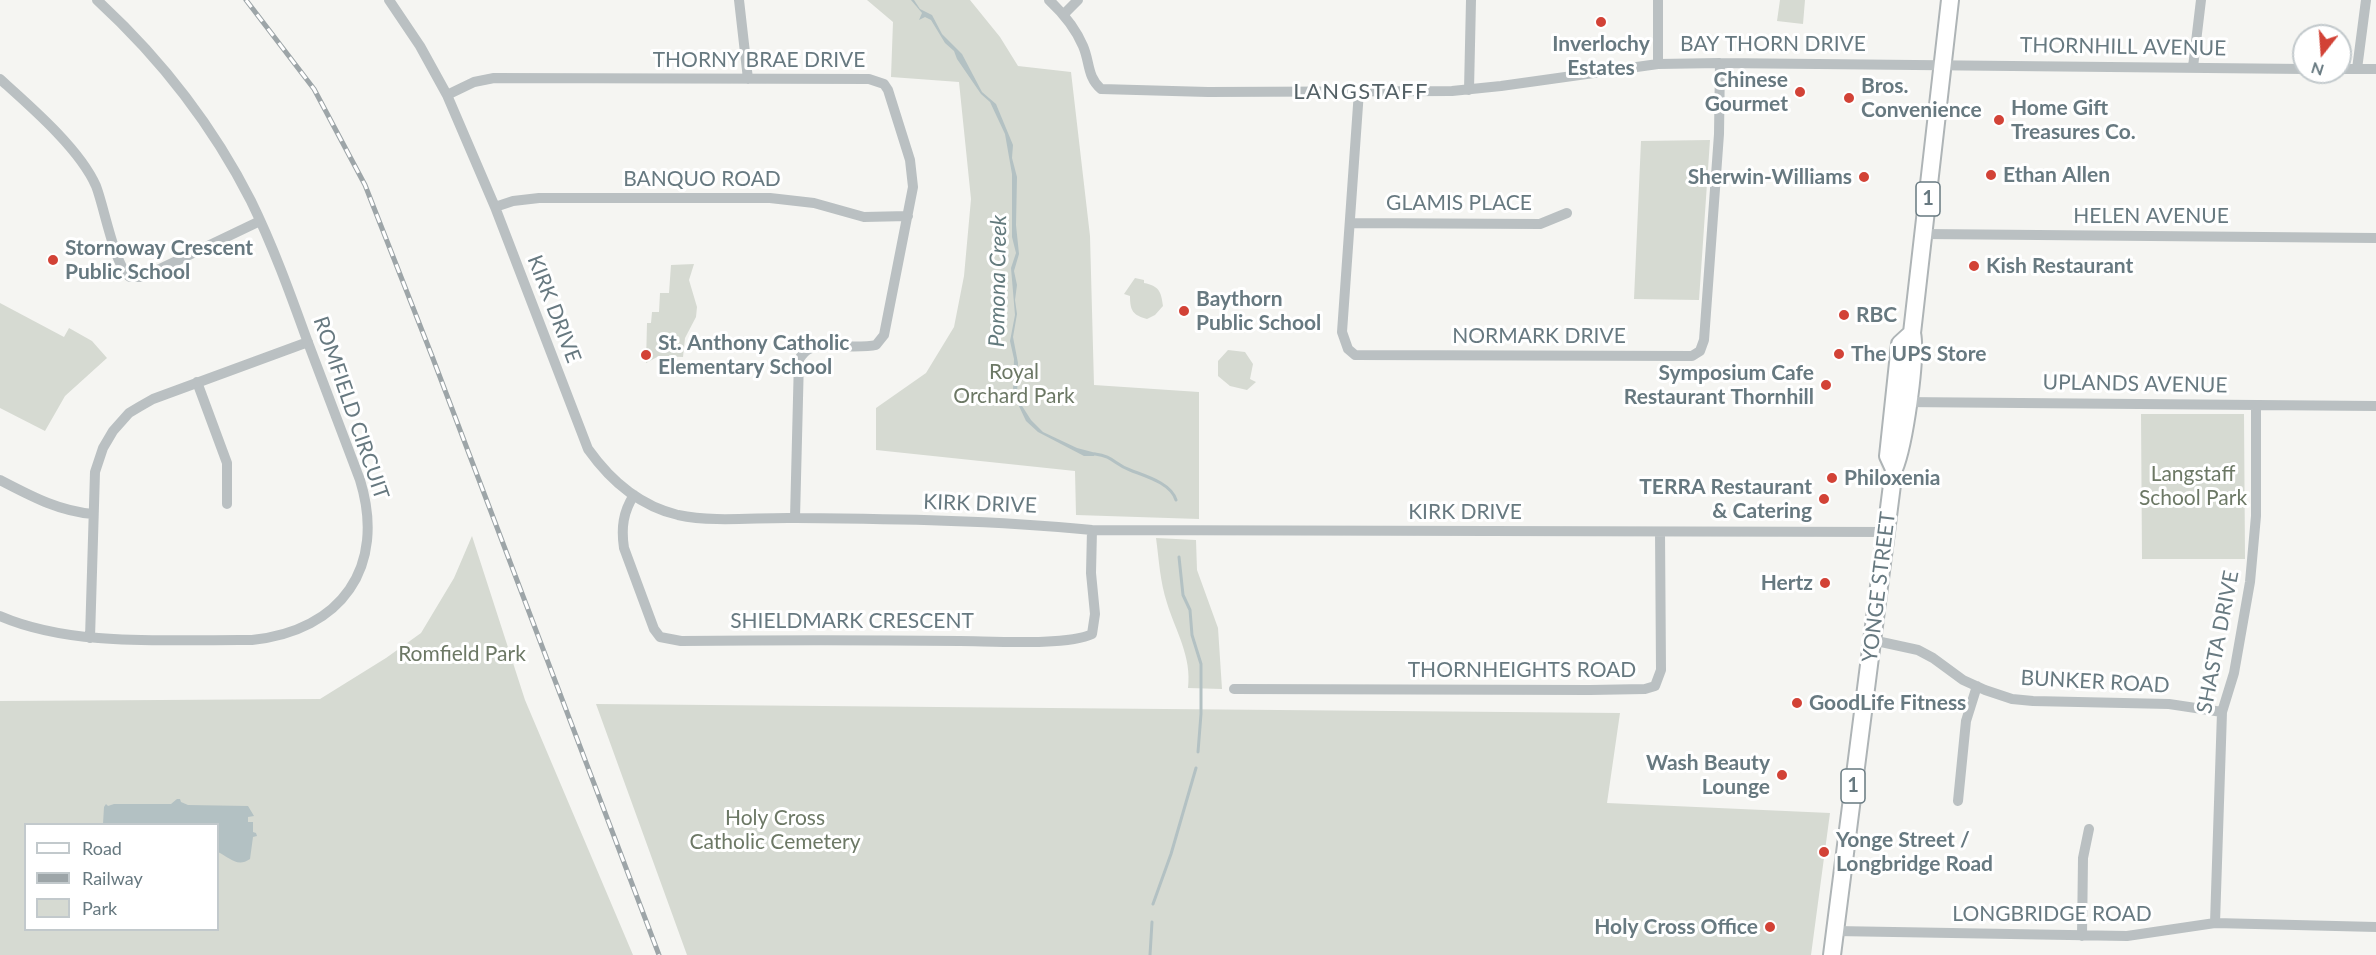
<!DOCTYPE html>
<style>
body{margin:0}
#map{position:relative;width:2376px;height:955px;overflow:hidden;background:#f5f5f2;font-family:Lato,sans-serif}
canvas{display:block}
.legend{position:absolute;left:24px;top:823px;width:195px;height:108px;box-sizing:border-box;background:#fff;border:2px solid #c2c9cc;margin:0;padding:8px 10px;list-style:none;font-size:18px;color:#677980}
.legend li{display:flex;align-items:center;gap:12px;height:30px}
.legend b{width:30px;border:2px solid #c2c9cc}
.north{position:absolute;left:2292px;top:24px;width:60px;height:60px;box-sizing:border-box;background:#fff;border:2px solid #c2c9cc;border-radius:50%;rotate:197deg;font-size:16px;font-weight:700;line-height:24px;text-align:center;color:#677980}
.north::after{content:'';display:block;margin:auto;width:21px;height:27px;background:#d24236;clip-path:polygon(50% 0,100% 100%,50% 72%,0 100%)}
</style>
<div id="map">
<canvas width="2376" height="955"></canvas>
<ul class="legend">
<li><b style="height:8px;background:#fff"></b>Road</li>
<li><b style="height:8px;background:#9da5a8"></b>Railway</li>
<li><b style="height:16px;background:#d6dad2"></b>Park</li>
</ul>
<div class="north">N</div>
</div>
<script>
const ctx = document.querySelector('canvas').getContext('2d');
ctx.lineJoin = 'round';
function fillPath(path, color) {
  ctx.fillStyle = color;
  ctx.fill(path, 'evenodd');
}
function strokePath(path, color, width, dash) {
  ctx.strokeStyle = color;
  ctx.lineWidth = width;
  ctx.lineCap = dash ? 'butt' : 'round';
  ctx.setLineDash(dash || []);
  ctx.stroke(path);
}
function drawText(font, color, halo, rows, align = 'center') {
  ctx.font = font + ' Lato,sans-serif';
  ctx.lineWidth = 6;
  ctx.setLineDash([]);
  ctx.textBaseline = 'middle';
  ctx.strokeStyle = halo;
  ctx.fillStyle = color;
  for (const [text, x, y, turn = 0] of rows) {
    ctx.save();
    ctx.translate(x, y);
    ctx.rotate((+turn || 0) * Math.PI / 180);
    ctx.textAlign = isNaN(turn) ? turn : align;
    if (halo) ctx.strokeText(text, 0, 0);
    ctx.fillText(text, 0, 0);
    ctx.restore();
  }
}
const green = new Path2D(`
 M 867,0 L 970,0 L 1000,37 L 1018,66 L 1071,72 L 1090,236 L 1094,385 L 1199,392 L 1199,519 L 1076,515 L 1075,471 L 876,450 L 876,408 L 926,373 L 954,327 L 964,276 L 971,199 L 959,82 L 891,77 L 893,22 Z
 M 1780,0 L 1805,0 L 1803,24 L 1777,21 Z
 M 1710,140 L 1699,300 L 1634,299 L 1641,141 Z
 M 694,264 L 689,280 L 697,307 L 696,317 L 685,338 L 683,357 L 659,356 L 646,363 L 647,323 L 651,323 L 652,312 L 659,312 L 660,293 L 669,293 L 671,265 Z
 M 1135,278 L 1144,280 L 1144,283 C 1159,286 1161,291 1163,306 L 1155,315 L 1147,319 C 1133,315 1130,311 1130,296 L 1124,294 Z
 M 0,303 L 64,337 L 69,328 L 92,341 L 107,358 L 65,396 L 45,431 L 0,408 Z
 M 1228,350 L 1245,352 L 1253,364 L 1250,379 L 1256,382 L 1247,390 L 1230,386 L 1218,376 L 1218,361 Z
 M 2141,414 L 2244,414 L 2245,559 L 2142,559 Z
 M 472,536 L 525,700 L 633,955 L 0,955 L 0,701 L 320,699 L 386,658 L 421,633 L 454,578 ZM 26,824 L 218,824 L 218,930 L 26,930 Z
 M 1156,538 L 1196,540 L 1197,570 L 1218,628 L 1222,689 L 1188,688 C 1192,657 1176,632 1167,603 C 1160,582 1159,560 1156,538 Z
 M 596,704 L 1620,713 L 1607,803 L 1830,813 L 1811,955 L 687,955 Z`);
const water = new Path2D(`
 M 911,0 L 914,0 L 920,9 L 932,15 L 942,34 L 962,54 L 982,92 L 996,104 L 1013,145 L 1012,158 L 1017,177 L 1016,225 L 1019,254 L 1014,271 L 1017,285 L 1015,300 L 1017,314 L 1013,337 L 1018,363 L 1017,398 L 1031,420 L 1043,432 L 1077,448 L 1096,453 L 1094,456 L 1084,456 L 1038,432 L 1026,421 L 1017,402 L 1013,392 L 1014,359 L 1010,341 L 1015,315 L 1011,268 L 1016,253 L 1012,237 L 1012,174 L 1005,134 L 990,102 L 981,94 L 957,59 L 954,51 L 945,43 L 931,20 L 925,17 L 919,20 L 922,13 Z
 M 177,799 L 180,799 L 181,802 L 188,805 L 248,806 L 254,816 L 248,817 L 248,822 L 253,822 L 253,832 L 256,833 L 257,836 L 253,837 L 250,859 C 237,868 229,857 218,852 L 218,824 L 103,824 L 104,807 L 106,804 L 108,806 L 114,804 L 171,804 Z`);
const stream = new Path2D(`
 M 1095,454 C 1113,456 1114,464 1130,470 C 1145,476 1171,483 1176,500
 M 1179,557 L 1183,595 L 1190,610 L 1192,635 L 1201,664 L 1201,714 L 1198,752
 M 1153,904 L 1171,854 L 1196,768
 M 1150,955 L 1152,922`);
const minor = new Path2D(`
 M 389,0 L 420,46 L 447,95 L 495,207 L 588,449 C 610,480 640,506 678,515 C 716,523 757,517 796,518 C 894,519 994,520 1092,530 L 1887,532
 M 739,0 L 748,79
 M 1049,0 C 1064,14 1075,27 1083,46 C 1090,62 1087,77 1101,89 L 1208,92 L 1452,91 L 1501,86 L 1658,64 L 1720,63 L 2304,69
 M 1064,14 L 1078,0
 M 1658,64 L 1658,0
 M 2193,67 L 2201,0
 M 2340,69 L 2376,69
 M 2357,69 L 2366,0
 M 0,79 C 30,106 80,149 96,186 C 104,206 115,268 130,277 L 143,277 L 260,221
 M 1469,90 L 1471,0
 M 1359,91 L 1342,332 L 1348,349 L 1355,355 L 1692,356 L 1700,351 L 1704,340 L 1719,134 L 1720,63
 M 447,95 L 474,82 L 494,78 L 869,79 L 884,84 L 888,90 L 910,160 L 913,187 L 884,335 L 876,345 C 859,349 820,343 809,349 C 805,351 802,355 799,359 L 795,518
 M 495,207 L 513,201 L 539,198 L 770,198 L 814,203 L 864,217 L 908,216
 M 1350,223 L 1540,224 L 1567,213
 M 1925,234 L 2376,238
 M 197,382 L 227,463 L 227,504
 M 1902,402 L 2376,406
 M 0,480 C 31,496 58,511 93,514
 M 634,495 C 623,512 621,528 624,548 L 654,629 L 660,637 L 681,641 C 774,640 867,640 960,641 C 990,641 1068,646 1092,634 L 1095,614 L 1091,573 L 1092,530
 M 0,616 C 74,648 172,639 252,640 C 341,631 387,567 360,480 C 343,434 325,387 307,340 C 290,293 273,246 251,201 C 213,126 159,57 97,0
 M 90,638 L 95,472 L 103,448 L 113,431 L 129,413 L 139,407 L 153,399 L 308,342
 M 1872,640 L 1918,650 L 1933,658 L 1963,680 L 1985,690 L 2012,699 L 2033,701 L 2169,704 L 2222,712
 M 1234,689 L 1590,690 L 1645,689 L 1655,686 L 1661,670 L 1660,532
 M 1958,801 L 1966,721 L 1977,686
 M 2215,923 L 2222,712 L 2234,673 L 2250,582 L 2256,516 L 2256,405
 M 1835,931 L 2127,936 L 2215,923 L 2376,927
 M 2082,936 L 2083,858 L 2089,829`);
const major = new Path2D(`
 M 1894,469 L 1888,456 L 1900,344 L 1912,333
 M 1832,955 L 1894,469 C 1904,445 1917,358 1912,333 L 1950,0`);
const rail = new Path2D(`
 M 246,0 L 314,89 L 365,185 L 432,356 L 659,955`);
const markers = [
 [1601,22,6,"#d24236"],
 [1800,92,6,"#d24236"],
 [1849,98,6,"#d24236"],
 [1999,120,6,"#d24236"],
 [1991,175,6,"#d24236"],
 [1864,177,6,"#d24236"],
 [53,260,6,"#d24236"],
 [1974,266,6,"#d24236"],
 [1184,311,6,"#d24236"],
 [1844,315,6,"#d24236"],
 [1839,354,6,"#d24236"],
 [646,355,6,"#d24236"],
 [1826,385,6,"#d24236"],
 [1832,478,6,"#d24236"],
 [1824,499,6,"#d24236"],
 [1825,583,6,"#d24236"],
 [1797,703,6,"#d24236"],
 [1782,775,6,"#d24236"],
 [1824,852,6,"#d24236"],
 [1770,927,6,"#d24236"]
];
const shields = [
 [1928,199,24],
 [1853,786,24]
];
const shieldNames = [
 ["1",1928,199],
 ["1",1853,786]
];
const poiNames = [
 ["Inverlochy",1601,44,"center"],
 ["Estates",1601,68,"center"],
 ["Chinese",1788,80,"right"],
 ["Gourmet",1788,104,"right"],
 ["Bros.",1861,86],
 ["Convenience",1861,110],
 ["Home Gift",2011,108],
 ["Treasures Co.",2011,132],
 ["Ethan Allen",2003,175],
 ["Sherwin-Williams",1852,177,"right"],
 ["Stornoway Crescent",65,248],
 ["Public School",65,272],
 ["Kish Restaurant",1986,266],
 ["Baythorn",1196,299],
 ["Public School",1196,323],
 ["RBC",1856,315],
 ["St. Anthony Catholic",658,343],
 ["Elementary School",658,367],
 ["The UPS Store",1851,354],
 ["Symposium Cafe",1814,373,"right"],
 ["Restaurant Thornhill",1814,397,"right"],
 ["Philoxenia",1844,478],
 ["TERRA Restaurant",1812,487,"right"],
 ["& Catering",1812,511,"right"],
 ["Hertz",1813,583,"right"],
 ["GoodLife Fitness",1809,703],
 ["Wash Beauty",1770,763,"right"],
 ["Lounge",1770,787,"right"],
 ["Yonge Street /",1836,840],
 ["Longbridge Road",1836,864],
 ["Holy Cross Office",1758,927,"right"]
];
const streetNames = [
 ["BAY THORN DRIVE",1773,44],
 ["THORNHILL AVENUE",2123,47,1],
 ["THORNY BRAE DRIVE",759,60],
 ["BANQUO ROAD",702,179],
 ["GLAMIS PLACE",1459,203],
 ["HELEN AVENUE",2151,216],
 ["KIRK DRIVE",554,309,69],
 ["NORMARK DRIVE",1539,336],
 ["UPLANDS AVENUE",2135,384,1],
 ["ROMFIELD CIRCUIT",351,408,71],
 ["KIRK DRIVE",980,504,2],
 ["KIRK DRIVE",1465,512],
 ["YONGE STREET",1879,587,-83],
 ["SHIELDMARK CRESCENT",852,621],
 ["SHASTA DRIVE",2218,642,-79],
 ["THORNHEIGHTS ROAD",1522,670],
 ["BUNKER ROAD",2095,682,3],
 ["LONGBRIDGE ROAD",2052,914]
];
const parkNames = [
 ["Royal",1014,372],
 ["Orchard Park",1014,396],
 ["Langstaff",2193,474],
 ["School Park",2193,498],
 ["Romfield Park",462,654],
 ["Holy Cross",775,818],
 ["Catholic Cemetery",775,842]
];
const neighbourhoodNames = [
 ["LANGSTAFF",1361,92]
];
const waterNames = [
 ["Pomona Creek",998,281,-89]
];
fillPath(green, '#d6dad2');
fillPath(water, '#b3c1c3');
strokePath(stream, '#b3c1c3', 3);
strokePath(major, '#aeb4b6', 20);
strokePath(minor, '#bac0c2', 10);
strokePath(major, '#fff', 16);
strokePath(rail, '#9da5a8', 5);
strokePath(rail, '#fff', 3, [9]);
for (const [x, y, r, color] of markers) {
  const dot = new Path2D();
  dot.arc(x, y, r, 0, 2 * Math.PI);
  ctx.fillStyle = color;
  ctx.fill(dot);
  strokePath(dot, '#fff', 2);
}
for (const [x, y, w] of shields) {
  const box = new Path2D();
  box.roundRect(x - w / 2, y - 17, w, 34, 4.5);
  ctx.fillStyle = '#fff';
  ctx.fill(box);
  strokePath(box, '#677980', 1.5);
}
drawText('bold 20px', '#677980', null, shieldNames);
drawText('bold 21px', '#677980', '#fff', poiNames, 'left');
drawText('21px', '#677980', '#fff', streetNames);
drawText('21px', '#6c7865', '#fff', parkNames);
ctx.letterSpacing = '1.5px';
drawText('22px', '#546166', '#fff', neighbourhoodNames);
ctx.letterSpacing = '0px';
drawText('italic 22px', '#637a7d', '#fff', waterNames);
</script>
